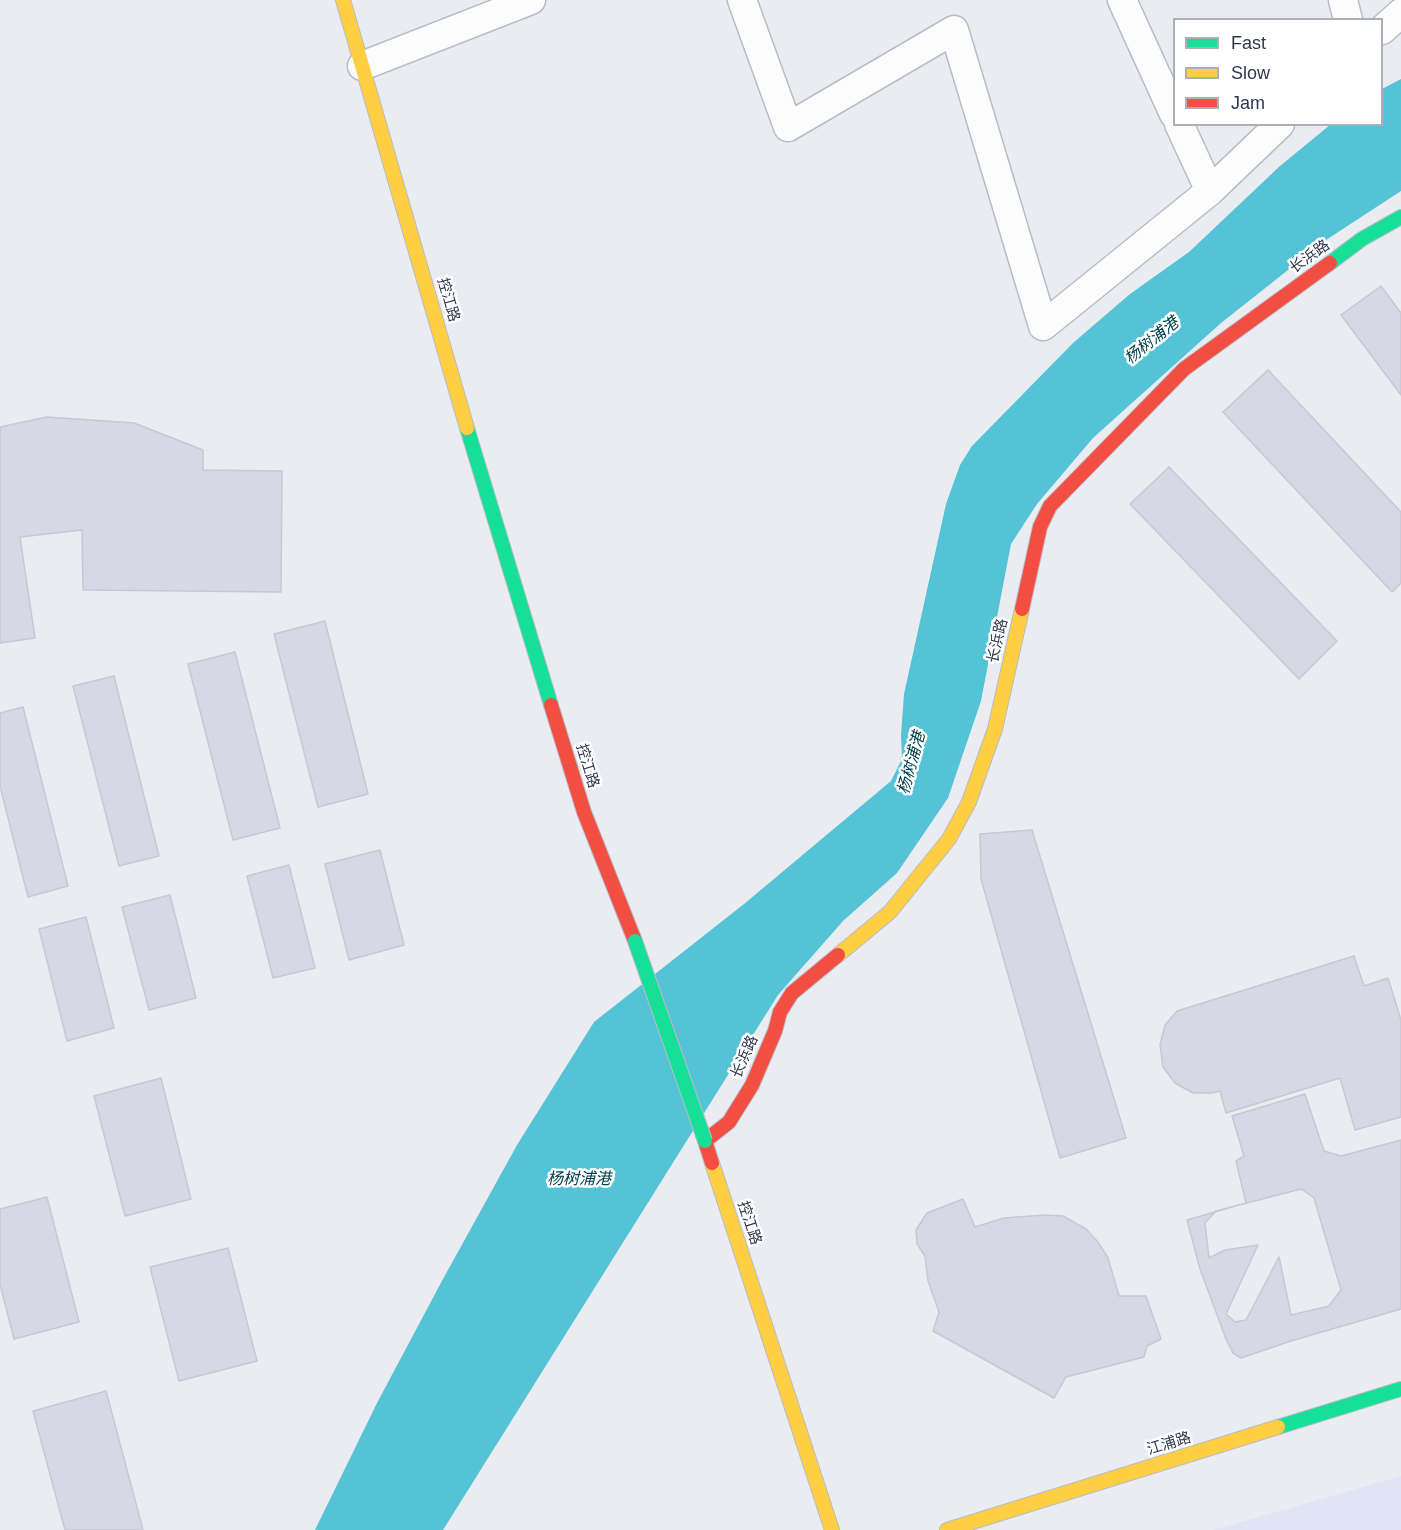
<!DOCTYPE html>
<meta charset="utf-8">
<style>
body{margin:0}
#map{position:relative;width:1401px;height:1530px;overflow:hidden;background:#eaecf2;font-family:Arial,sans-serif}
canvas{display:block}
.legend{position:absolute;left:1173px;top:18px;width:210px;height:108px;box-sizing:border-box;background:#fff;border:2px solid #adafb8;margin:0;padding:8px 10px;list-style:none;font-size:18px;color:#31374d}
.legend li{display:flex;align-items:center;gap:12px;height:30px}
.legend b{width:30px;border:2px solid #adafb8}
</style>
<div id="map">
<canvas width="1401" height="1530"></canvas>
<ul class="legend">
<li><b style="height:8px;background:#16e098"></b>Fast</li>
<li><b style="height:8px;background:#ffcf43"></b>Slow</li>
<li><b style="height:8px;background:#f24e42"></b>Jam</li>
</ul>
</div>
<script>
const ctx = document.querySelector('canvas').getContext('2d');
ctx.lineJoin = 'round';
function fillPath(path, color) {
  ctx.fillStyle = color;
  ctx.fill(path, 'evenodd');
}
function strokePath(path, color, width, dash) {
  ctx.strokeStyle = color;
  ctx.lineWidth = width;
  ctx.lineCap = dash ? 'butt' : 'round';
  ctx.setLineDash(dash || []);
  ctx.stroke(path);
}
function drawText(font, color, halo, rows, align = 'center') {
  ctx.font = font + ' Arial,"Noto Sans SC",sans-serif';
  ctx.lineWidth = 5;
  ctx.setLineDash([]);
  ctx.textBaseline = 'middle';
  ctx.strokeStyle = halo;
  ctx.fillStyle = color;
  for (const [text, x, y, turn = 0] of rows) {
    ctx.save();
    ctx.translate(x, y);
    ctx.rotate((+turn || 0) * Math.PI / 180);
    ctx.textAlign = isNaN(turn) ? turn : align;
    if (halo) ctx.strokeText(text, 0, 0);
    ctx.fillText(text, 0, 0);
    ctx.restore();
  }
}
const built = new Path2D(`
 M 1401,1476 L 1401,1530 L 1213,1530 Z`);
const water = new Path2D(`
 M 1401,79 L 1401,191 L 1326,240 L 1221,323 L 1093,438 L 1037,504 L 1011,544 L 981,701 L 948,798 L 897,873 L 843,921 L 778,995 L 443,1530 L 315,1530 L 377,1403 L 443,1279 L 517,1145 L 594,1022 L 744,904 L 891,781 L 902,759 L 901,735 L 904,694 L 946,504 L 960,465 L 972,446 L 1073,343 L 1130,294 L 1189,252 L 1280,166 L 1330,125 L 1382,124 L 1382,89 Z`);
const building = new Path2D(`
 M 1381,286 L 1401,313 L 1401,395 L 1341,315 Z
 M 1268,370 L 1401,512 L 1401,583 L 1392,592 L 1223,412 Z
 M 47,417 L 134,423 L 203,450 L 203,470 L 282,471 L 281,592 L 83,590 L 82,530 L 20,537 L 35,638 L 0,643 L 0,427 Z
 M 1169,467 L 1337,641 L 1299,679 L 1130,504 Z
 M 325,621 L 368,794 L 318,807 L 274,634 Z
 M 235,652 L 280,828 L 233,840 L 188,664 Z
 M 114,676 L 159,856 L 119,866 L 73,686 Z
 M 23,707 L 68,886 L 28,897 L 0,786 L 0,713 Z
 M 1032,830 L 1126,1138 L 1060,1158 L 981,879 L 980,834 Z
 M 380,850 L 404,945 L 349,960 L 325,864 Z
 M 289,865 L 315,968 L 273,978 L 247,876 Z
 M 170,895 L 196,998 L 149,1010 L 122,907 Z
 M 86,917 L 114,1028 L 67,1041 L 39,929 Z
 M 1354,956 L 1364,986 L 1388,978 L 1401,1020 L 1401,1117 L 1355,1130 L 1340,1078 L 1226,1113 L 1220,1091 L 1212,1093 L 1193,1093 L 1175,1083 L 1163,1067 L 1160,1045 L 1165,1025 L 1177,1011 Z
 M 161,1078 L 191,1199 L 125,1216 L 94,1096 Z
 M 1305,1094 L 1324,1151 L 1341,1156 L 1401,1140 L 1401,1309 L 1291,1341 L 1241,1358 L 1233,1353 L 1226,1339 L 1200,1269 L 1187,1220 L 1246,1203 L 1236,1161 L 1244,1156 L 1232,1116 Z
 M 1301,1189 L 1314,1198 L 1341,1290 L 1329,1306 L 1291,1315 L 1279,1257 L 1246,1320 L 1235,1322 L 1226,1314 L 1258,1245 L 1225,1250 L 1209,1258 L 1205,1223 L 1216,1211 Z
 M 47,1197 L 79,1322 L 14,1339 L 0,1284 L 0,1209 Z
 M 963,1199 L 975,1227 L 1004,1218 L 1044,1215 L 1063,1216 L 1086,1229 L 1098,1242 L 1108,1258 L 1119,1296 L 1146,1296 L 1161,1339 L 1147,1346 L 1144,1357 L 1066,1377 L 1054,1398 L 933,1331 L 939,1312 L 928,1281 L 925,1256 L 917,1244 L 916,1230 L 927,1213 Z
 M 228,1248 L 257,1361 L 179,1381 L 150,1267 Z
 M 106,1391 L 143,1530 L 65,1530 L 33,1411 Z`);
const street = new Path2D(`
 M 742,0 L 788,127 L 954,30 L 1043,326 L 1210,191 L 1280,124
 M 1122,0 L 1174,114
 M 1343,0 L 1348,20
 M 1382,30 L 1401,13
 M 362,66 L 531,0
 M 1179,124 L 1210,191`);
const fast = new Path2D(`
 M 1330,263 L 1362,239 L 1401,217
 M 467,428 L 551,705
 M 1278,1427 L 1401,1389`);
const slow = new Path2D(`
 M 343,0 L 467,428
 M 838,955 L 890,912 L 949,839 L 969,802 L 995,729 L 1022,609
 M 712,1163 L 832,1530
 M 947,1530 L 1278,1427`);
const jam = new Path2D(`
 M 1022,609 L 1040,527 L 1050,506 L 1184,369 L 1330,263
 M 551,705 L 584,812 L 635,941
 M 712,1163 L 705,1141 L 729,1122 L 752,1085 L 775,1031 L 780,1012 L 792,993 L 838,955`);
const fastBridge = new Path2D(`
 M 635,941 L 705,1141`);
const streetNames = [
 ["长浜路",1310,257,-36],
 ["控江路",448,300,74],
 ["长浜路",998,641,-77],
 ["控江路",587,766,73],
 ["长浜路",745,1057,-66],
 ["控江路",749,1223,72],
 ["江浦路",1169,1444,-17]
];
const waterNames = [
 ["杨树浦港",1152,341,-39],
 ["杨树浦港",912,763,-75],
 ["杨树浦港",579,1180]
];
fillPath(built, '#e0e5f6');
fillPath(water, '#54c3d6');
fillPath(building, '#d7d7e5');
strokePath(building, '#c8c7d4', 1.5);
strokePath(street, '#b8bcc9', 31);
strokePath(fast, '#b8bcc9', 16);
strokePath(slow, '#b8bcc9', 16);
strokePath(jam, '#b8bcc9', 16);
strokePath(street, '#fcfcfd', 28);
strokePath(fast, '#16e098', 14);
strokePath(slow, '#ffcf43', 14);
strokePath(jam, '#f24e42', 14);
strokePath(fastBridge, '#b8bcc9', 16, []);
strokePath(fastBridge, '#16e098', 14);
drawText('15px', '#31374d', '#fff', streetNames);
drawText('italic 16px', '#00404b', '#fff', waterNames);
</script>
